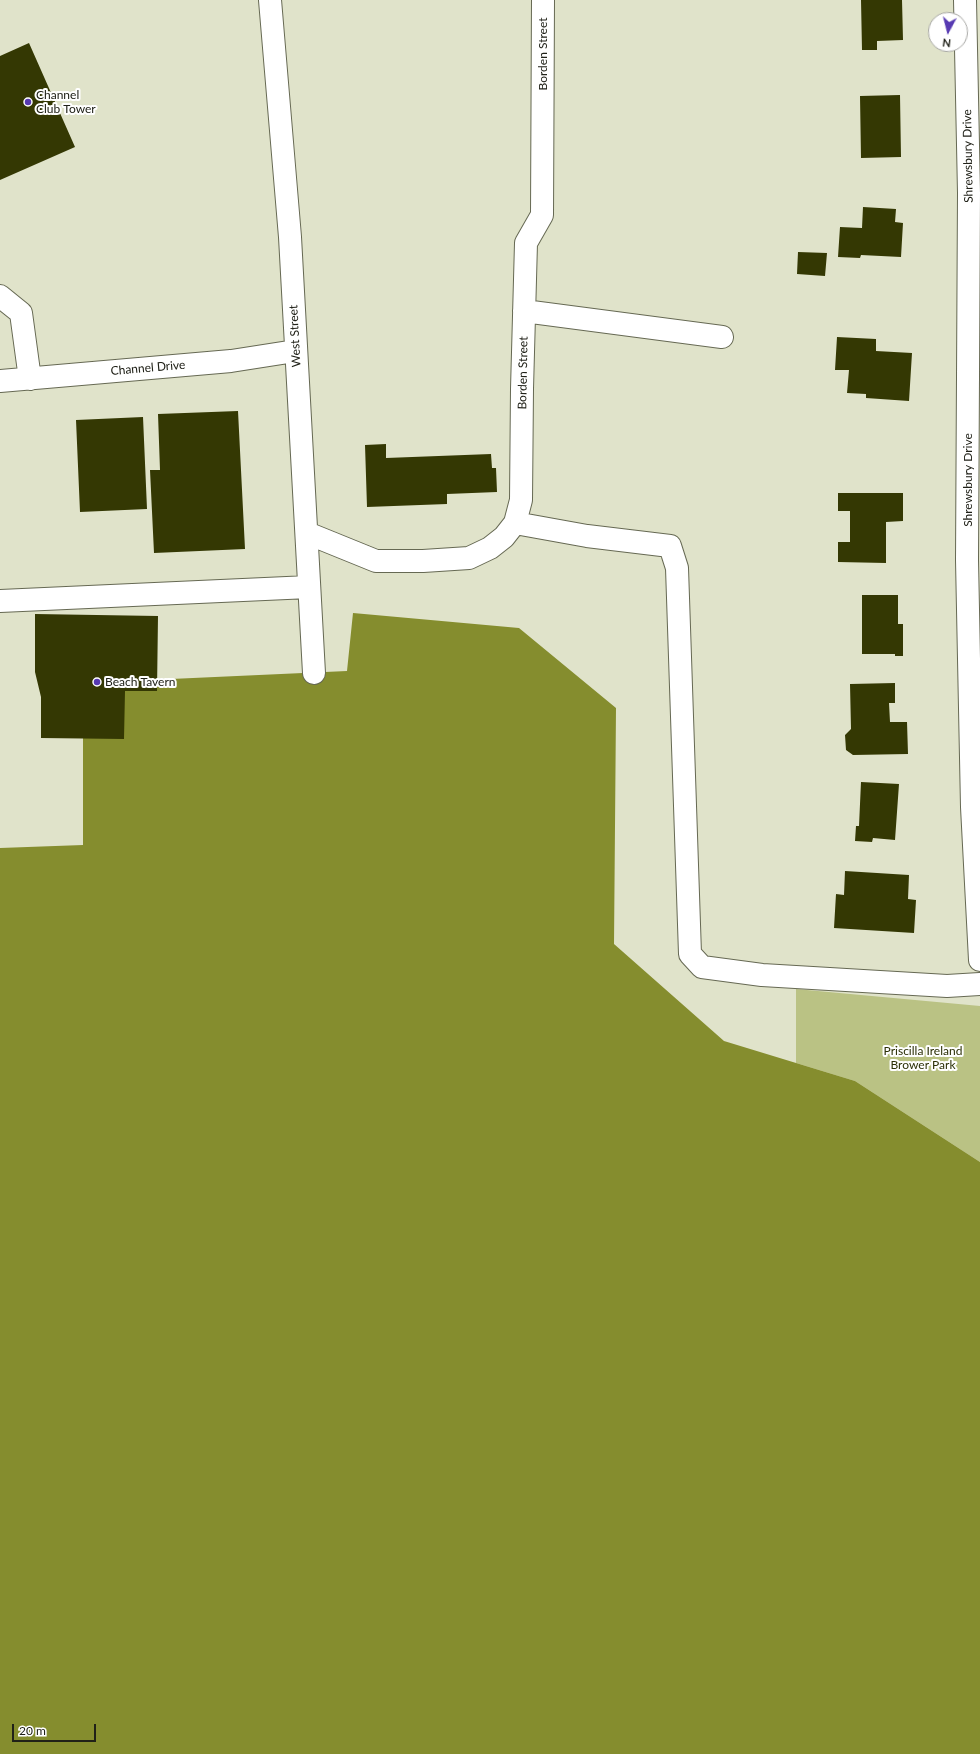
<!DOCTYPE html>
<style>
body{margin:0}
#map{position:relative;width:980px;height:1754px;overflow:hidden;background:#e0e3ca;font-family:Lato,sans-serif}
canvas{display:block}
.north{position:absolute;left:928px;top:12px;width:40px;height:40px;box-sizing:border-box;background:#fff;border:1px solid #a6a6a3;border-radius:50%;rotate:187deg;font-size:11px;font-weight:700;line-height:16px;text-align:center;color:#202118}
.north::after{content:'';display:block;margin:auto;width:14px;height:18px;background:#573ab2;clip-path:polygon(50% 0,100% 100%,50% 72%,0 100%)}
.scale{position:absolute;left:12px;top:1724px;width:84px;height:18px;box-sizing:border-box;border:2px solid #202118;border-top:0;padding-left:5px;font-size:12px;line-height:14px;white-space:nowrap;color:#202118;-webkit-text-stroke:3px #fff;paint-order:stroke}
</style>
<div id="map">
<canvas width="980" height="1754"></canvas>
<div class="north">N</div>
<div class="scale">20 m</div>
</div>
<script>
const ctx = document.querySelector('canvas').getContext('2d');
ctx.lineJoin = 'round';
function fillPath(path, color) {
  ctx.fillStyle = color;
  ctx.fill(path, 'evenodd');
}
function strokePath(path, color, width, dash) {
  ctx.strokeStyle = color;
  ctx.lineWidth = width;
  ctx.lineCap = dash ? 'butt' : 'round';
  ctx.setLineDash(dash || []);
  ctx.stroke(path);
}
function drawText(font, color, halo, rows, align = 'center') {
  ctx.font = font + ' Lato,sans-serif';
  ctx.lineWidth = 4;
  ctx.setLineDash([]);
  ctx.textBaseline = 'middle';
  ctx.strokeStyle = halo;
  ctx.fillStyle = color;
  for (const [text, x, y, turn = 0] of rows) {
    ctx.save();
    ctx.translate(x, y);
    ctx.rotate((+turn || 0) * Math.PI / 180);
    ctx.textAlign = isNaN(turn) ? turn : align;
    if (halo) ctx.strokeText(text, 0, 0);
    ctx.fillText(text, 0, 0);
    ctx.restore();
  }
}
const green = new Path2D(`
 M 796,989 L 980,1006 L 980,1162 L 855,1081 L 796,1063 Z`);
const water = new Path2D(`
 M 353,613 L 519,628 L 616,708 L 614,944 L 724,1041 L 855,1081 L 980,1162 L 980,1754 L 0,1754 L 0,848 L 83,845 L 83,683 L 347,671 Z`);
const building = new Path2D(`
 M 861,0 L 902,0 L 903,40 L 877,41 L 877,50 L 862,50 Z
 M 29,43 L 75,147 L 0,180 L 0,56 Z
 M 900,95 L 901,157 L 861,158 L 860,96 Z
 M 863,207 L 896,209 L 895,222 L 903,223 L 901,257 L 861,255 L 860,258 L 838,257 L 840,227 L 862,228 Z
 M 798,252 L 827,253 L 825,276 L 797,274 Z
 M 837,337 L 876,339 L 876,351 L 912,353 L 909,401 L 866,398 L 866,394 L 847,393 L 849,370 L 835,370 Z
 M 238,411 L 245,549 L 154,553 L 150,470 L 160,470 L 158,414 Z
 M 143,417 L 147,509 L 80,512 L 76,420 Z
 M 386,444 L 386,458 L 491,454 L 492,468 L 496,468 L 497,492 L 447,494 L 447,504 L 367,507 L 365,445 Z
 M 838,493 L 903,493 L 903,521 L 886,522 L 886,563 L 838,562 L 838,542 L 850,542 L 850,511 L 838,511 Z
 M 862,595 L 898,595 L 898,624 L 903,624 L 903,656 L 895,656 L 895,654 L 862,654 Z
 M 35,614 L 158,616 L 157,691 L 125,691 L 124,739 L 41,738 L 41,697 L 35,672 Z
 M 895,683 L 895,703 L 889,703 L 890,722 L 907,722 L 908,754 L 853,755 L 846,750 L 845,735 L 851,729 L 850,684 Z
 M 861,782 L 899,784 L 895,840 L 873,838 L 872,842 L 855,841 L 856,826 L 859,826 Z
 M 845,871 L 909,875 L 908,899 L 916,900 L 914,933 L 834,928 L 836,894 L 844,895 Z`);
const minor = new Path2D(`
 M 270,0 L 290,237 L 314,673
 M 965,0 L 969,193 L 967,560 L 972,807 L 980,960
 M 0,296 L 21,313 L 30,379
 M 524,311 L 722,337
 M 0,381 L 231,361 L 295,351
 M 515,523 L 587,536 L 670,546 L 677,568 L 690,954 L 702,967 L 762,975 L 947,986 L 980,984
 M 307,533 L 376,561 L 423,561 L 469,558 L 490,548 L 504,537 L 515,523 L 521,500 L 522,389 L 526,243 L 542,215 L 543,0
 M 0,601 L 309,587`);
const markers = [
 [28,102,4,"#573ab2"],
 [97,682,4,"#573ab2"]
];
const streetNames = [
 ["Borden Street",543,54,-90],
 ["Shrewsbury Drive",968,156,-91],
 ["West Street",295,336,-93],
 ["Channel Drive",148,368,-5],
 ["Borden Street",523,373,-89],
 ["Shrewsbury Drive",968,480,-90]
];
const poiNames = [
 ["Channel",36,95],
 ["Club Tower",36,109],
 ["Beach Tavern",105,682]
];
const parkNames = [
 ["Priscilla Ireland",923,1051],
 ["Brower Park",923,1065]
];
fillPath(green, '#bac284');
fillPath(water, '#858d2e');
fillPath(building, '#343803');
strokePath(minor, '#666953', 24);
strokePath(minor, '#fff', 22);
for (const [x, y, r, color] of markers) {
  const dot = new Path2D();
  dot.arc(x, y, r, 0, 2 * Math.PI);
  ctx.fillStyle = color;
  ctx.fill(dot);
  strokePath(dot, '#fff', 1.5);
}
drawText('12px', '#202118', '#fff', streetNames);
drawText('12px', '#202118', '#fff', poiNames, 'left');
drawText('12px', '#2c3007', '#fff', parkNames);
</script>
